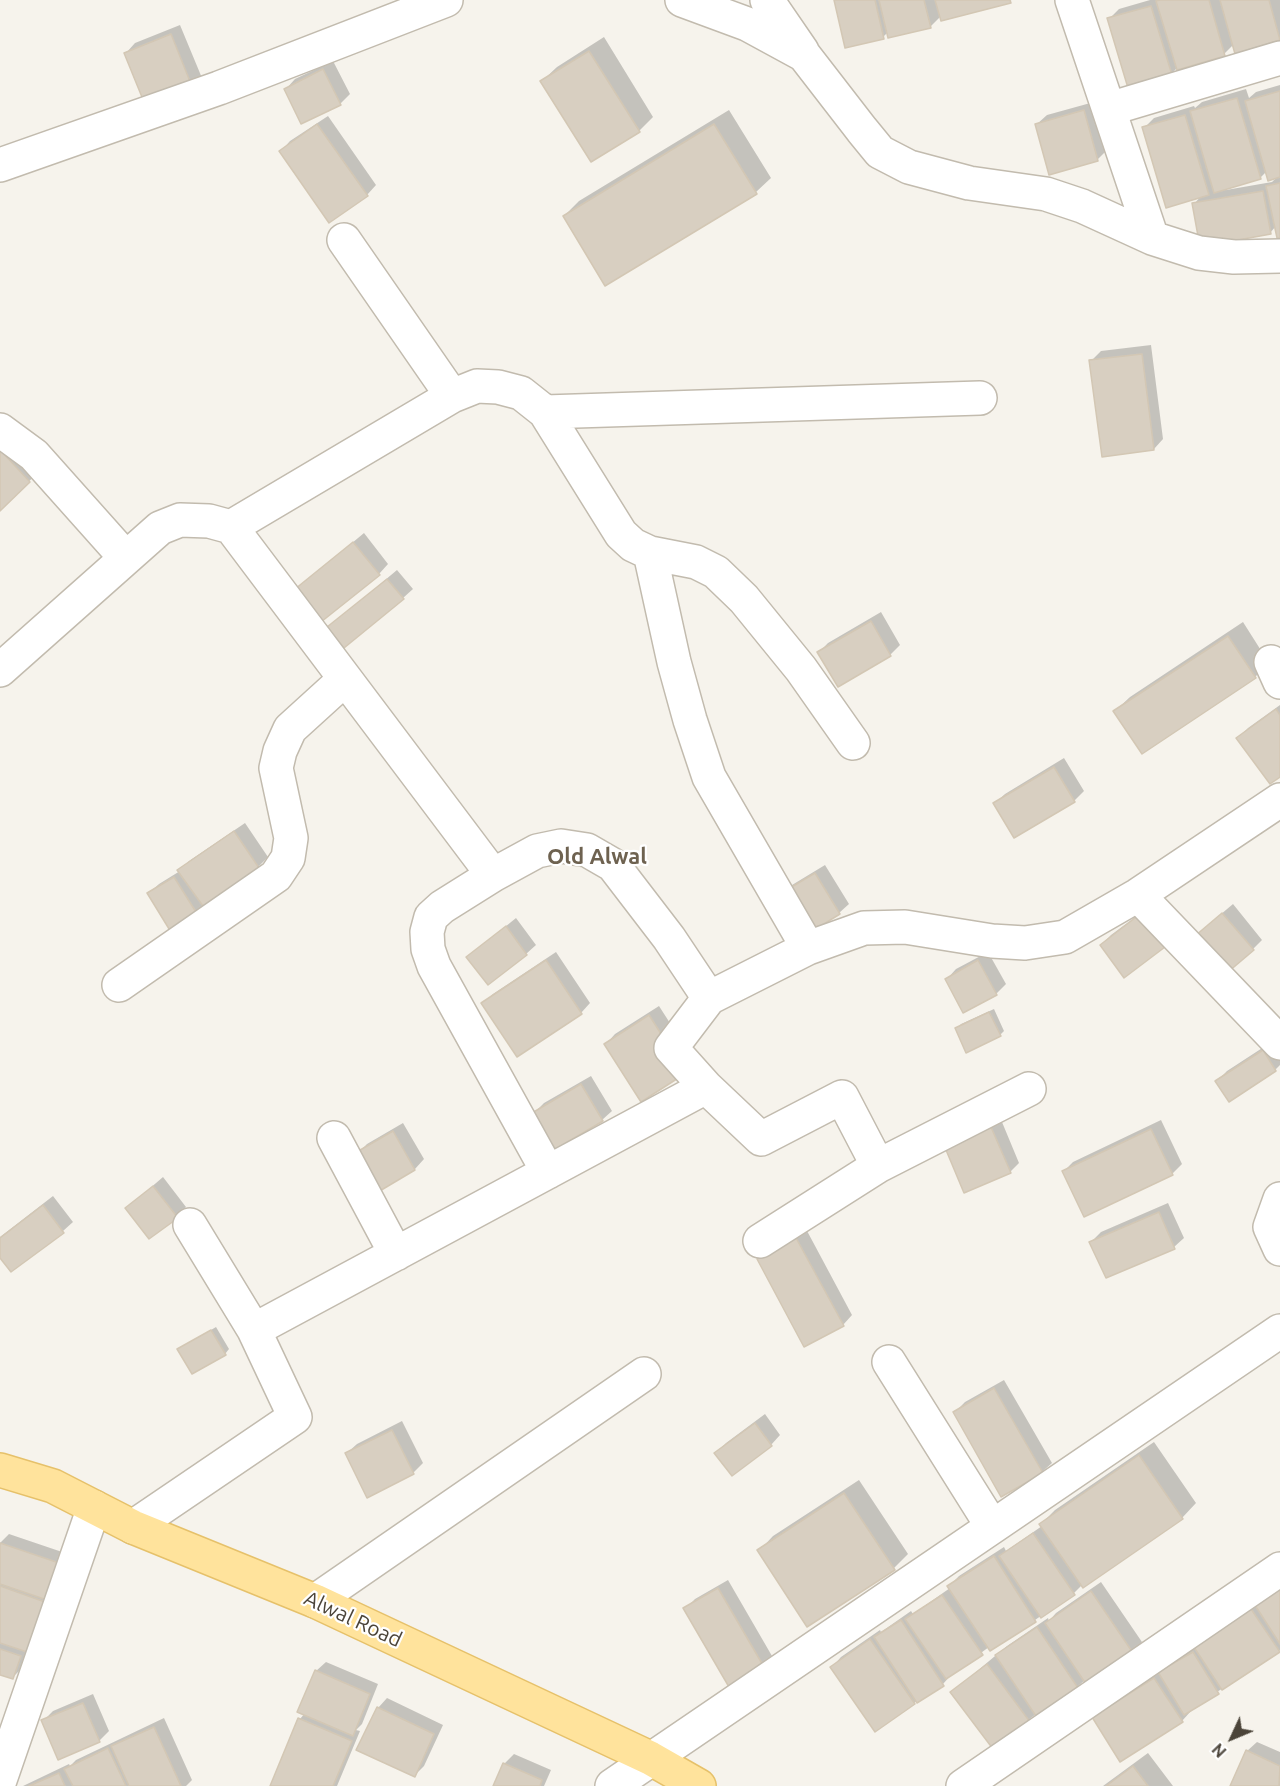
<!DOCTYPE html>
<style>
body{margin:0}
#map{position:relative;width:1280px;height:1786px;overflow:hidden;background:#f6f3ec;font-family:Ubuntu,sans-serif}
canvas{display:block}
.north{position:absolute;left:1202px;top:1708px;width:60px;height:60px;-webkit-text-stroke:4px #fff;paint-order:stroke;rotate:226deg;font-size:16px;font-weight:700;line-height:24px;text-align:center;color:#4b4439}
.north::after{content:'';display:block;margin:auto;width:21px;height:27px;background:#4b4439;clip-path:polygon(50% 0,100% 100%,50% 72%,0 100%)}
</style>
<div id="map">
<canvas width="1280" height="1786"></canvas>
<div class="north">N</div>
</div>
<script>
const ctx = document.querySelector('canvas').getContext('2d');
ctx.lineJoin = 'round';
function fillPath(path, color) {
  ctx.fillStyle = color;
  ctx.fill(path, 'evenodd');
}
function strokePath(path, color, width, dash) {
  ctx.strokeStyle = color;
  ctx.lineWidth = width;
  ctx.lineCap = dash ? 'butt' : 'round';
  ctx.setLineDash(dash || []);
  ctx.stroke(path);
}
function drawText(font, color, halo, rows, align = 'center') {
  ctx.font = font + ' Ubuntu,sans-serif';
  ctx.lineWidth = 4.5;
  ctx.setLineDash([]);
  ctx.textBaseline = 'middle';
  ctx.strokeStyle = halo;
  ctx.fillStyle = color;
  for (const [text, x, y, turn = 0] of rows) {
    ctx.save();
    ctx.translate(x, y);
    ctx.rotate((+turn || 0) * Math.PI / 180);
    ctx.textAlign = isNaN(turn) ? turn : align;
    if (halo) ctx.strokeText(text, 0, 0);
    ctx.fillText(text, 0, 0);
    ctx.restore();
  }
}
const shadow = new Path2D(`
 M 835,0 L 1012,0 L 941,16 L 930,27 L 888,32 L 883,37 Z
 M 1150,0 L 1280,0 L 1280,39 L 1236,52 L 1234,44 L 1224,54 L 1177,68 L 1171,74 L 1109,19 L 1119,9 Z
 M 180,25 L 202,78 L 192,87 L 126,53 L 135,43 Z
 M 604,37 L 653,117 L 639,131 L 542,81 L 557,67 Z
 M 333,61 L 350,94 L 340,104 L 286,89 L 295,79 Z
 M 1280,85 L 1280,236 L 1276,226 L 1270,233 L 1194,204 L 1202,195 L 1144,128 L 1154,118 L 1194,106 L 1195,108 L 1202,102 L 1246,89 L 1249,98 L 1256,92 ZM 1267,171 L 1278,176 L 1272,182 L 1226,190 L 1225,188 L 1260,178 Z
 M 1094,102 L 1107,150 L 1097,160 L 1037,124 L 1047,115 Z
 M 729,110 L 771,178 L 756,192 L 564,216 L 579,201 Z
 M 328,116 L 376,185 L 367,195 L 281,151 L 290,141 Z
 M 1151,345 L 1163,439 L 1154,449 L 1091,361 L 1101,351 Z
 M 0,423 L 44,467 L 0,509 Z
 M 364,533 L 388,564 L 379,574 L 297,589 Z
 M 397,570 L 413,589 L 403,598 L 329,627 Z
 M 881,612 L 900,645 L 890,655 L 838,685 L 819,652 L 828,643 Z
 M 1243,622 L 1269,663 L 1255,677 L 1115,711 L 1130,697 Z
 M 1280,705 L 1280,776 L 1238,738 L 1248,728 Z
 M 1064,758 L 1084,791 L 1074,801 L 995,803 L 1005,794 Z
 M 245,823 L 268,857 L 258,867 L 205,903 L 209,909 L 200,919 L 149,893 L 159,884 L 180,871 L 189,861 Z
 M 825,865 L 849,904 L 839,913 L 782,894 L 792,885 Z
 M 1154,903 L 1101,945 L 1111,935 Z
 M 1233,904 L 1262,940 L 1253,949 L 1201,931 Z
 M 516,918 L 536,945 L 526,954 L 468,957 Z
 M 556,952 L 590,1003 L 581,1013 L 483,1003 L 493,994 Z
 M 988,952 L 1006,984 L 996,994 L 947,979 L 956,969 Z
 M 659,1006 L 695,1062 L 606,1044 L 615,1034 Z
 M 994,1009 L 1004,1031 L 1000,1035 L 957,1029 L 961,1024 Z
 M 1273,1041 L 1280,1053 L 1280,1065 L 1275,1070 L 1217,1081 L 1227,1071 Z
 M 591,1076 L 612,1111 L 602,1120 L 534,1113 L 544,1103 Z
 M 997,1110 L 1019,1163 L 1010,1172 L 965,1191 Z
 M 1161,1120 L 1182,1164 L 1172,1174 L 1064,1171 L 1073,1162 Z
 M 403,1123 L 424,1159 L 415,1169 L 379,1190 L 357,1154 L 367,1144 Z
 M 163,1177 L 186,1207 L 177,1217 L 127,1208 Z
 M 53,1196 L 73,1222 L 63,1231 L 11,1270 L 0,1255 L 0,1237 Z
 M 1168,1203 L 1184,1238 L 1174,1247 L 1091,1242 L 1101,1232 Z
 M 806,1229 L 852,1315 L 843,1325 L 768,1249 Z
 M 216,1327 L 229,1349 L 225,1354 L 179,1349 Z
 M 1004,1380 L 1052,1463 L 1042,1472 L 955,1412 L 965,1402 Z
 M 765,1414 L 780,1435 L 771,1445 L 716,1453 L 726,1443 Z
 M 402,1421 L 423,1463 L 413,1473 L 368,1496 L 347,1453 L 357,1444 Z
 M 1154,1442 L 1196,1503 L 1182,1518 L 1083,1584 L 1074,1593 L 1035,1620 L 990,1649 L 989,1647 L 952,1674 L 943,1684 L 914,1703 L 832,1667 L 841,1657 L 880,1630 L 881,1632 L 911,1611 L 913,1614 L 950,1588 L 949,1586 L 959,1576 L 1004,1547 L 1006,1551 L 1042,1526 L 1041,1524 L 1055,1510 Z
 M 859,1480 L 908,1554 L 894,1568 L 759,1551 L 773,1536 Z
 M 9,1534 L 68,1554 L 22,1668 L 12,1678 L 0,1673 L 0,1543 Z
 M 728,1580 L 772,1656 L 763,1665 L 685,1609 L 695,1599 Z
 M 1280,1581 L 1280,1650 L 1190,1710 L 1191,1711 L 1182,1721 L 1121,1759 L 1104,1707 L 1196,1647 Z
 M 1101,1582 L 1142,1642 L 1132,1651 L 1085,1680 L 1077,1687 L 1036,1714 L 994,1747 L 952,1692 L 1007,1646 L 1048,1618 L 1049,1621 L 1056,1613 Z
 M 326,1662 L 378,1684 L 362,1724 L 356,1730 L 360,1731 L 337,1786 L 271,1786 L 300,1719 L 305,1713 L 316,1671 Z
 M 93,1694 L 109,1731 L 99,1741 L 43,1721 L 53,1711 Z
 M 387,1698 L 443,1725 L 424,1766 L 414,1776 L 378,1708 Z
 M 164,1718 L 192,1780 L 186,1786 L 23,1786 L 69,1764 L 70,1766 L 76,1760 Z
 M 1257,1742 L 1280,1752 L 1280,1786 L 1232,1786 L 1247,1751 Z
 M 1148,1753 L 1173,1786 L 1103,1786 Z
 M 514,1754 L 551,1770 L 544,1786 L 495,1786 L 504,1764 Z`);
const building = new Path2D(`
 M 834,0 L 875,0 L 884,39 L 845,48 Z
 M 879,0 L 924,0 L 931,28 L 888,38 Z
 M 935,0 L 1010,0 L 1011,3 L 941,21 Z
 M 1160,0 L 1209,0 L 1225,56 L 1177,70 L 1156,1 Z
 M 1220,0 L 1269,0 L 1280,40 L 1235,54 Z
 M 1151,6 L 1172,75 L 1128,88 L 1107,18 Z
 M 171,34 L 193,89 L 146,107 L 124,53 Z
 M 589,51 L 640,132 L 591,162 L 540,81 Z
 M 323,69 L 341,105 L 301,124 L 284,89 Z
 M 1280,91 L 1280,177 L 1268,181 L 1245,101 Z
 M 1237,98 L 1261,179 L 1214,193 L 1190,111 Z
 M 1084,110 L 1098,161 L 1049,175 L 1035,124 Z
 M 1185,115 L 1209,195 L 1166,208 L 1142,127 Z
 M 317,124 L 368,196 L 329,223 L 279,151 Z
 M 714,124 L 757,194 L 605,286 L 563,216 Z
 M 1280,183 L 1280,238 L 1277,238 L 1266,186 Z
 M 1263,191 L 1271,234 L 1200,247 L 1192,203 Z
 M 1142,354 L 1154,450 L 1102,457 L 1089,360 Z
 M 0,450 L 30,482 L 0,511 Z
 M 353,542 L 380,575 L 321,622 L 295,589 Z
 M 387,579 L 404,599 L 344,648 L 327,627 Z
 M 871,621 L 891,656 L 838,687 L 817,652 Z
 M 1228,636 L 1256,678 L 1142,754 L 1113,711 Z
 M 1276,709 L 1280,715 L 1280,777 L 1270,784 L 1236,738 Z
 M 1054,767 L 1075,802 L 1014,838 L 993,803 Z
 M 234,831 L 259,868 L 203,906 L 177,870 Z
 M 815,873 L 840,914 L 806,935 L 780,894 Z
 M 174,877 L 201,920 L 174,937 L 147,893 Z
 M 1144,911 L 1169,944 L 1124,978 L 1100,945 Z
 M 1222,913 L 1254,950 L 1221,978 L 1189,941 Z
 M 506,926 L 527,955 L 488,985 L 466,957 Z
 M 546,960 L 582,1014 L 517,1057 L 481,1003 Z
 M 978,960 L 997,995 L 963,1013 L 945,979 Z
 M 989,1012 L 1001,1036 L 966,1053 L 955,1028 Z
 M 649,1015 L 686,1073 L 641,1102 L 604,1044 Z
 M 1263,1050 L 1276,1071 L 1229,1102 L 1215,1081 Z
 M 581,1084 L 603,1121 L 554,1150 L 532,1113 Z
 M 987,1118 L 1011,1173 L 964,1193 L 941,1138 Z
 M 1151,1129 L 1173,1175 L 1084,1217 L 1062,1171 Z
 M 393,1131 L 415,1170 L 378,1192 L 355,1153 Z
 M 153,1186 L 178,1218 L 149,1239 L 125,1208 Z
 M 43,1205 L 64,1233 L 11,1272 L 0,1258 L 0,1238 Z
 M 1159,1212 L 1175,1249 L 1106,1278 L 1089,1242 Z
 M 796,1238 L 844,1326 L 804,1347 L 757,1259 Z
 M 211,1330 L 226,1355 L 192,1374 L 177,1349 Z
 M 994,1388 L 1043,1473 L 1001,1497 L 953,1412 Z
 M 755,1423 L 772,1446 L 732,1476 L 714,1453 Z
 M 392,1430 L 414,1474 L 367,1498 L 345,1453 Z
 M 1139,1455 L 1183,1519 L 1083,1588 L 1039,1524 Z
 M 844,1493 L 895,1570 L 807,1627 L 757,1550 Z
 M 1033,1533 L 1075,1595 L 1041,1618 L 999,1556 Z
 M 0,1543 L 59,1563 L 47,1600 L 0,1584 Z
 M 994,1556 L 1036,1622 L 990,1651 L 947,1586 Z
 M 1280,1585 L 1280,1644 L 1253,1602 Z
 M 0,1586 L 45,1602 L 27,1652 L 0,1643 Z
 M 718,1588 L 764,1667 L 729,1687 L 683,1608 Z
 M 1091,1591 L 1133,1653 L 1086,1684 L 1045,1623 Z
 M 942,1595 L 983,1655 L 946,1679 L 905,1619 Z
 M 1249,1606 L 1280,1652 L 1222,1690 L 1192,1644 Z
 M 901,1620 L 944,1686 L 917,1703 L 874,1637 Z
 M 1037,1627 L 1078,1688 L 1036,1716 L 995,1655 Z
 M 870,1639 L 915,1704 L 875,1732 L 830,1667 Z
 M 0,1649 L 21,1656 L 13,1679 L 0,1675 Z
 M 1193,1652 L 1219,1694 L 1184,1715 L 1158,1672 Z
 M 987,1664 L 1030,1722 L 993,1749 L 950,1692 Z
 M 315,1670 L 370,1694 L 353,1736 L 297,1712 Z
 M 1154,1678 L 1183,1722 L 1120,1762 L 1092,1717 Z
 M 83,1703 L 100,1742 L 58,1760 L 41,1720 Z
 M 377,1707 L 434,1734 L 415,1777 L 356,1750 Z
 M 298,1718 L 352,1741 L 333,1786 L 270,1786 Z
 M 154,1727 L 181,1786 L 129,1786 L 111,1746 Z
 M 108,1748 L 126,1786 L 73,1786 L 64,1769 Z
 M 1246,1750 L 1280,1766 L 1279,1786 L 1230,1786 Z
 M 503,1763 L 542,1780 L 540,1786 L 493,1786 Z
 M 1133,1766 L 1148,1786 L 1106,1786 Z
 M 59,1773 L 65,1786 L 29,1786 Z`);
const minor = new Path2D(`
 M 682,0 L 747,24 L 804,55 L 862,130 L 880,152 L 909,167 L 969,183 L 1046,194 L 1082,206 L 1152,238
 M 767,0 L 802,51
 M 1072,0 L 1152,238 L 1199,253 L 1234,257 L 1280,256
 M 1109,109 L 1280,58
 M 0,165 L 219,88 L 446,0
 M 344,240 L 452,396
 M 545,412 L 980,398
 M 0,430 L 34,455 L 125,557
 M 231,527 L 452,396 L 477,386 L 498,387 L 521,393 L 545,412 L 621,534 L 633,545 L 650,553 L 696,562 L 716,572 L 744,599 L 801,669 L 853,743
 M 650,553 L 674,662 L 690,720 L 709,777 L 808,948
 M 1271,662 L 1280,682
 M 0,670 L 160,528 L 180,520 L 209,521 L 231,527 L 493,875
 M 1138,895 L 1280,1043
 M 119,985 L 276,876 L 288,858 L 291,838 L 276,768 L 280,751 L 290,729 L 345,679
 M 706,1087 L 761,1139 L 842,1097 L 878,1166
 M 334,1138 L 396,1254
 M 548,1172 L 434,966 L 428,949 L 427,932 L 431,917 L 442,907 L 493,875 L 537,851 L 561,846 L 587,850 L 613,865 L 669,938 L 709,998 L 808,948 L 864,928 L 905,927 L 992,941 L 1025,943 L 1065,937 L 1138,895 L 1280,800
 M 1280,1199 L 1270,1227 L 1280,1249
 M 190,1225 L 254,1330
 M 760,1241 L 878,1166 L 1029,1089
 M 889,1362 L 992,1526
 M 133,1527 L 295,1417 L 254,1330 L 706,1087 L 671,1048 L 709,998
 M 315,1601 L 644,1374
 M 0,1780 L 94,1507
 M 612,1786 L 1280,1331
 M 963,1786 L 1280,1569`);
const major = new Path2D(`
 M 0,1470 L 53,1486 L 133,1527 L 315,1601 L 650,1758 L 699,1786`);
const streetNames = [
 ["Alwal Road",353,1619,25]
];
const neighbourhoodNames = [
 ["Old Alwal",597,857]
];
fillPath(shadow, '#0003');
fillPath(building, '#d8cfc1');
strokePath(building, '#d3c7b4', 1.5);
strokePath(minor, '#c2bbae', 36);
strokePath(major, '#e6c16a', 36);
strokePath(minor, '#fff', 33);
strokePath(major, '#ffe39c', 33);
drawText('21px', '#4b4439', '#fff', streetNames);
drawText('bold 22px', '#6e6250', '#fff', neighbourhoodNames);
</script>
